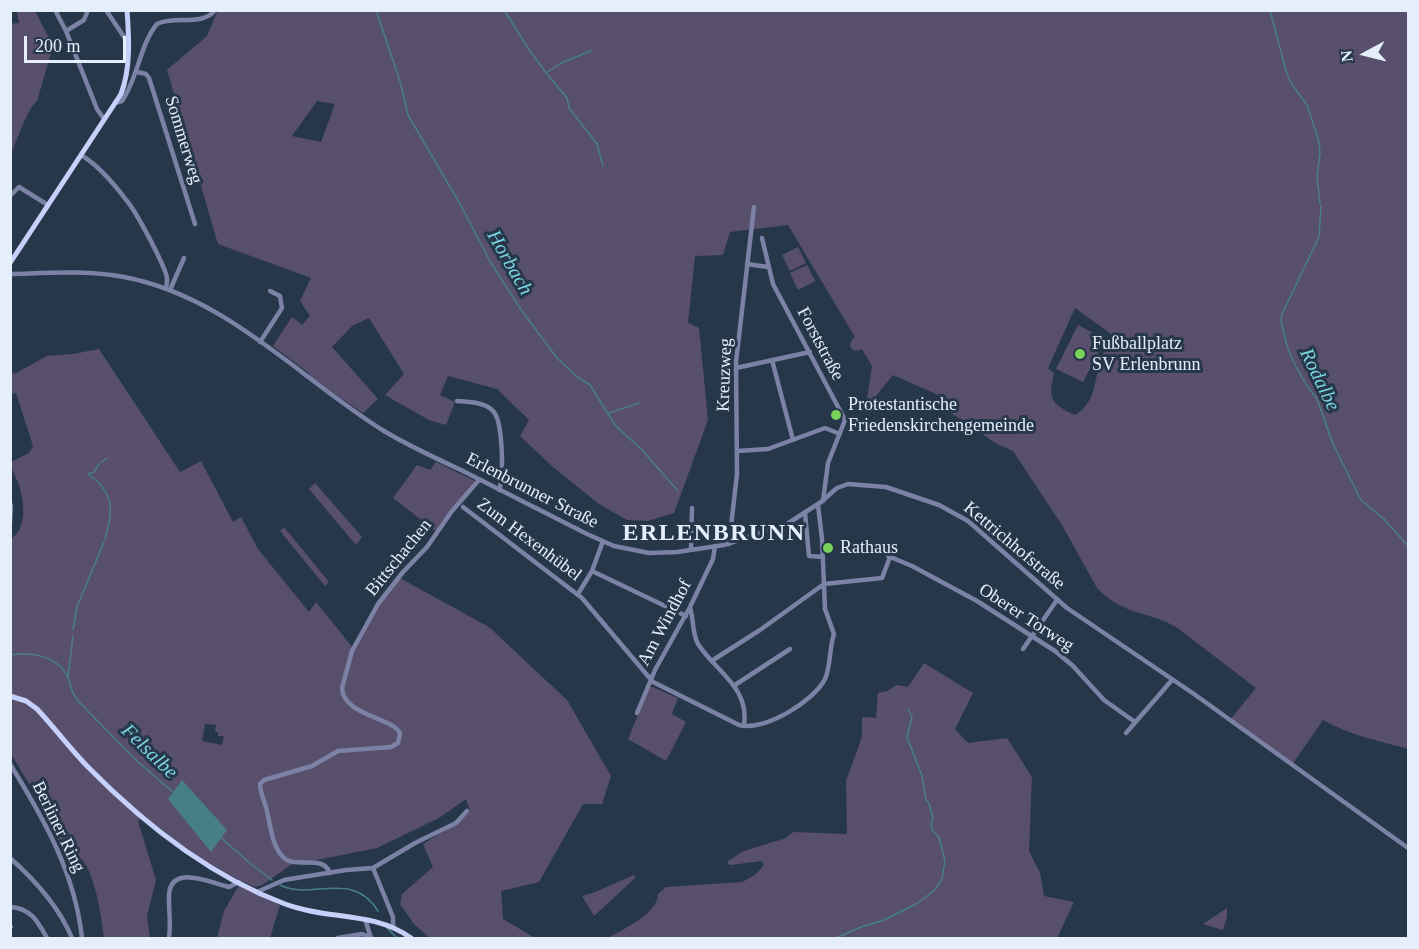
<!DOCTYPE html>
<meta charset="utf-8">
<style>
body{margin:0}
#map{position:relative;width:1419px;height:949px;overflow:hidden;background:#27374a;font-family:Georgia,serif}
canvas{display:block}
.frame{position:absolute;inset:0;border:12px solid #e4effb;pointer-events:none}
.north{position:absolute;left:1335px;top:24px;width:60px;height:60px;-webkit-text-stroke:4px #27374a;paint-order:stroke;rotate:263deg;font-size:16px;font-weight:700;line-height:24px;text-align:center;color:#e4effb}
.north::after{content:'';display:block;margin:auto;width:21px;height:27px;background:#e4effb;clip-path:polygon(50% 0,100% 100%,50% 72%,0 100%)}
.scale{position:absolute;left:24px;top:36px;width:102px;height:27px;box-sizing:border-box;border:3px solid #e4effb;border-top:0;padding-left:8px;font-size:18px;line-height:21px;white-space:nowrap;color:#e4effb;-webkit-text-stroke:4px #27374a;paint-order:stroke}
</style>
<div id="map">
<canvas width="1419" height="949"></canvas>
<div class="frame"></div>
<div class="north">N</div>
<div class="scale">200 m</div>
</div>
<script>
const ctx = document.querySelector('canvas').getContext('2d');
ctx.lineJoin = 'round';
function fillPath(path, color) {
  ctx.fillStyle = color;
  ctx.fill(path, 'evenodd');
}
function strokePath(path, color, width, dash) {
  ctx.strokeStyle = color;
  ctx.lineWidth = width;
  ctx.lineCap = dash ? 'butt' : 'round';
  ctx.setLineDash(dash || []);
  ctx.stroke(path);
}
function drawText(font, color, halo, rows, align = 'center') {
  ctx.font = font + ' Georgia,serif';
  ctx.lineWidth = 6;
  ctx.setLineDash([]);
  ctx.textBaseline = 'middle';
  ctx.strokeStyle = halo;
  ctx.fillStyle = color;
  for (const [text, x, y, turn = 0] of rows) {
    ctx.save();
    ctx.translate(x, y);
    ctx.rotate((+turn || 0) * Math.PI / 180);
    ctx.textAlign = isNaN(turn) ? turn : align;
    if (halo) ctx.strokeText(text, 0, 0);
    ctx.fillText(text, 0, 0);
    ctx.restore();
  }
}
const green = new Path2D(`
 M 218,10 L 1408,11 L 1408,749 C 1380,741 1349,735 1323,720 L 1292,765 L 1230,720 L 1256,688 L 1176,627 C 1148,611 1122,615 1097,588 L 1062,525 L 1013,451 L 997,444 L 948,411 L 945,398 L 893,375 L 861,414 L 867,399 L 872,366 L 862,349 L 858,351 L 853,350 L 850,346 L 851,341 L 855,337 L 788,225 L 730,232 L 723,255 L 695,256 L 688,323 L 699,328 L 708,420 L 674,513 L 648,521 L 627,520 L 599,504 L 553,467 L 520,436 L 529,420 L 497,389 L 448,376 L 440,395 L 455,402 L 446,425 L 429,420 L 385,395 L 404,374 L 369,318 L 352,326 L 332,347 L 378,399 L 363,413 L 309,376 L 310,374 L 273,346 L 292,317 L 302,325 L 310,316 L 300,301 L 311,278 L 218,244 L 167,70 L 207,36 ZM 317,101 L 335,104 L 321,142 L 292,136 ZM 1075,308 L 1111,334 C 1107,345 1102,355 1099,366 C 1094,386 1094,404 1075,415 C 1051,404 1048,400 1054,373 L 1048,368 Z
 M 17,11 L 35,11 L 53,46 L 37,101 C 27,109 18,139 11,153 L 10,24 L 19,23 Z
 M 798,247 L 806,263 L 790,271 L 782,255 Z
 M 807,265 L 815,281 L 798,290 L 790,273 Z
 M 1078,325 L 1105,339 L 1083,382 L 1056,369 Z
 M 99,349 L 180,472 L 201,461 L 233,522 L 241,517 L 258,549 L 309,612 L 316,602 L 353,648 L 368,620 L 398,577 L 489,627 L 567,700 L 611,776 L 602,804 L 583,804 L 539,882 L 501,891 L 503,919 L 535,938 L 430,938 L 414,924 L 400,904 L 402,894 L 433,867 L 423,844 C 439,833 458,826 470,811 L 466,799 L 439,818 L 377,848 L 291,865 L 262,885 L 255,887 C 215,870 177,843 144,815 L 138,821 L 156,880 L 147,916 L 150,938 L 104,938 C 102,919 95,872 81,859 L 71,861 L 66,859 L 42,805 L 11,754 L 11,539 C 28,527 24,502 19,485 C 16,477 11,470 11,462 L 29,453 L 33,446 L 16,393 L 11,394 L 10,374 L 16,373 L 47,356 L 73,354 ZM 205,724 L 216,725 L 215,732 L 218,732 L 218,736 L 224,736 L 222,745 L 202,741 Z
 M 436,462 L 475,481 L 436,531 L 393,498 L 417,465 L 430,470 Z
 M 315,483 L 362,537 L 356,545 L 309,489 Z
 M 284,527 L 329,582 L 325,586 L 280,531 Z
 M 924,663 L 973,693 L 955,729 L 968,743 L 1007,738 L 1032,777 L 1029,851 L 1040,873 L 1044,896 L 1074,902 L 1057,938 L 607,938 C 623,930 658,913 658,894 L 666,887 L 742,882 C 750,878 760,873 764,864 L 761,861 L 732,865 L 728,864 L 728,861 L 744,851 L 786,838 L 793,832 L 847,834 L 846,781 L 862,737 L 862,717 L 876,718 L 878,693 L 887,691 L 897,685 L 908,687 Z
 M 650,686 L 678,698 L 672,714 L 686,722 L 666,761 L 628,739 Z
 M 634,875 L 635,878 L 594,916 L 582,896 L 593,893 Z
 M 239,885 L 280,905 L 270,938 L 217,938 L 224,911 Z
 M 1227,908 L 1227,917 L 1223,930 L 1203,924 Z`);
const water = new Path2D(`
 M 182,780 L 227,830 L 211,852 L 168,799 Z`);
const stream = new Path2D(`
 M 376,10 L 400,81 L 408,115 L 460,204 L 491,263 L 522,311 L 557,358 L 576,376 L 590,385 L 615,425 L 642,450 L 678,491
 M 504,10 L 530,51 L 546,73 L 561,63 L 591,51
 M 1270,10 L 1286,71 L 1291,83 L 1307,105 L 1319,142 L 1320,153 L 1317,177 L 1320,203
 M 547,74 L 567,98 L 569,108 L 597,144 L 603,166
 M 1321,206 L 1319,237 L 1282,314 L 1281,321 L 1287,346 L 1295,365 L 1307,386 L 1317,399 L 1333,444 L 1361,500 L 1384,519 L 1408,546
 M 609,413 L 639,403
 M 102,462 L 107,458
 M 99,464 L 94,472 L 88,474 C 114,492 114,510 105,539
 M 73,630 L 77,607 L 104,542
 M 10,655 C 32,652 60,656 69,680 C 72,690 72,694 79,702 L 137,761 L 173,792
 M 68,677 L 73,636
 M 220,837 L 251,864 L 272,880
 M 280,885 C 311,901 352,869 378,911
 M 387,928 L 397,938
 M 836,938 L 861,927 L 884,920 L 916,904 L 934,891 L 942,879 L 945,861 L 939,837 L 933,831 L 931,824 L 933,819 L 929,803 L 926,800 L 922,776 L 907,737 L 912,717 L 908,709`);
const minor = new Path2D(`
 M 55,10 L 66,31 L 97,109 L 104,119
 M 106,10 L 128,43
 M 66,31 L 84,20 L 88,10
 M 137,72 L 146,74 L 149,78 L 195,224
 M 115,103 L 122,101 C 138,78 140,44 157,24 C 174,15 203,27 215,10
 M 81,155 C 98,165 115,185 127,201 C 137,213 161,259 166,274 C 168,279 167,283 166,288
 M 10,196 L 19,187 L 48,205
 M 762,238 L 773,284 L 845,420 L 828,463 L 823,501
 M 747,264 L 768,267
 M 10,274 C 48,273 87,270 124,277 C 226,296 299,378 384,431 C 409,446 435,458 461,470 C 503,491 545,513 587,534 L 614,546 L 649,553 L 677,552 L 724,545 L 787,524 L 821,502 L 837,488 L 848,484 L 886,487 L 939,505 L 968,521 L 1067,608 L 1194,694 L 1408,848
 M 170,290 L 184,258
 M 260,342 L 282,308 L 280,296 L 270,291
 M 772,360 L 793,440
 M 736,368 L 810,352
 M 457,401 C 468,402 485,402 493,411 C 503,420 504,477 499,490
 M 737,451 L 768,449 L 825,428 L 840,434
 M 463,507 L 582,598 L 653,682 L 739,725 C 764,732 814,701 825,679 C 831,666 829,648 834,634 L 825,609 L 822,539 L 818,505
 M 805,513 L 809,556 L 823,557
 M 10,524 L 11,505
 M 729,544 L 737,474 L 736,362 L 754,207
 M 691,550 L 692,508
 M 888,556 L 912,566 L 977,601 L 1055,651 L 1073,666 L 1104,700 L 1135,722
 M 592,571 L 686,616
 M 578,594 L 592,571 L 603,541
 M 690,608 C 694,620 692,633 698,644 C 716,672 750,687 744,726
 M 1023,649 L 1057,600
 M 713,660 L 760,630 L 824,584 L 882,578 L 890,557
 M 735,685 L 790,649
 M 637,713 L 655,670 L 690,607 L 713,559 L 715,546
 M 1126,733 L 1172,680
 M 10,764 C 44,819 75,873 82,938
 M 10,858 C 35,880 59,907 72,938
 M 373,868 L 393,917 L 393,927
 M 330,873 C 323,855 300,867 287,860 C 272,852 270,822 266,807 C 264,800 260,792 260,784 L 264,780 L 312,766 L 338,751 L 391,747 L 398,743 L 400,734 C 396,718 343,716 342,688 L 352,651 L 378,604 L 403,572 L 427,547 L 452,511 L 479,480
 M 257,892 L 284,880 L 346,870 L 373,868 L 415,843 L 456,823 L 467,811
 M 10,907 C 31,908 38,922 47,938
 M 365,919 L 371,938
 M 10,926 L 11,927
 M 169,938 C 171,925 169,913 169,900 C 167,862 208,882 229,887 L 239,882
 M 338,938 L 362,934 L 372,938`);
const major = new Path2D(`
 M 10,263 L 121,94 C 131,68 129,37 127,10
 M 10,696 L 26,701 L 37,709 C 55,728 70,749 88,767 C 144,824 210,876 285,904 C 327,920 374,911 411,938`);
const markers = [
 [1080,354,6,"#77d259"],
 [836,415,6,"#77d259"],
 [828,548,6,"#77d259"]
];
const streetNames = [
 ["Sommerweg",183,140,73],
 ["Forststraße",820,344,62],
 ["Kreuzweg",725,375,-88],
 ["Erlenbrunner Straße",532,491,27],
 ["Zum Hexenhübel",529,540,37],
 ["Kettrichhofstraße",1014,546,40],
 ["Bittschachen",399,558,-51],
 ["Oberer Torweg",1026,618,33],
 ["Am Windhof",665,623,-62],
 ["Berliner Ring",58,827,64]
];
const poiNames = [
 ["Fußballplatz",1092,344],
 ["SV Erlenbrunn",1092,365],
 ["Protestantische",848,405],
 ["Friedenskirchengemeinde",848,426],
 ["Rathaus",840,548]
];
const waterNames = [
 ["Horbach",509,263,60],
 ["Rodalbe",1319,380,64],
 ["Felsalbe",149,752,44]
];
const districtNames = [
 ["ERLENBRUNN",714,534]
];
fillPath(green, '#584f6c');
fillPath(water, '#477f86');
strokePath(stream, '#477f86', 1.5);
strokePath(minor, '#7b82a5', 4.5);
strokePath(major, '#c7d0fb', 5);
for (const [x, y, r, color] of markers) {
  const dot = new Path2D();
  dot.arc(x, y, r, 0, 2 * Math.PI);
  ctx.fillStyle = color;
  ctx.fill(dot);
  strokePath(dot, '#27374a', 2);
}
drawText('18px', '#e4effb', '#27374a', streetNames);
drawText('18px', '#e4effb', '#27374a', poiNames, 'left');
drawText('italic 20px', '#7ad6e3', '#27374a', waterNames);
ctx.letterSpacing = '1.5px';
drawText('bold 24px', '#e4effb', '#27374a', districtNames);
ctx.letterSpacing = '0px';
</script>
